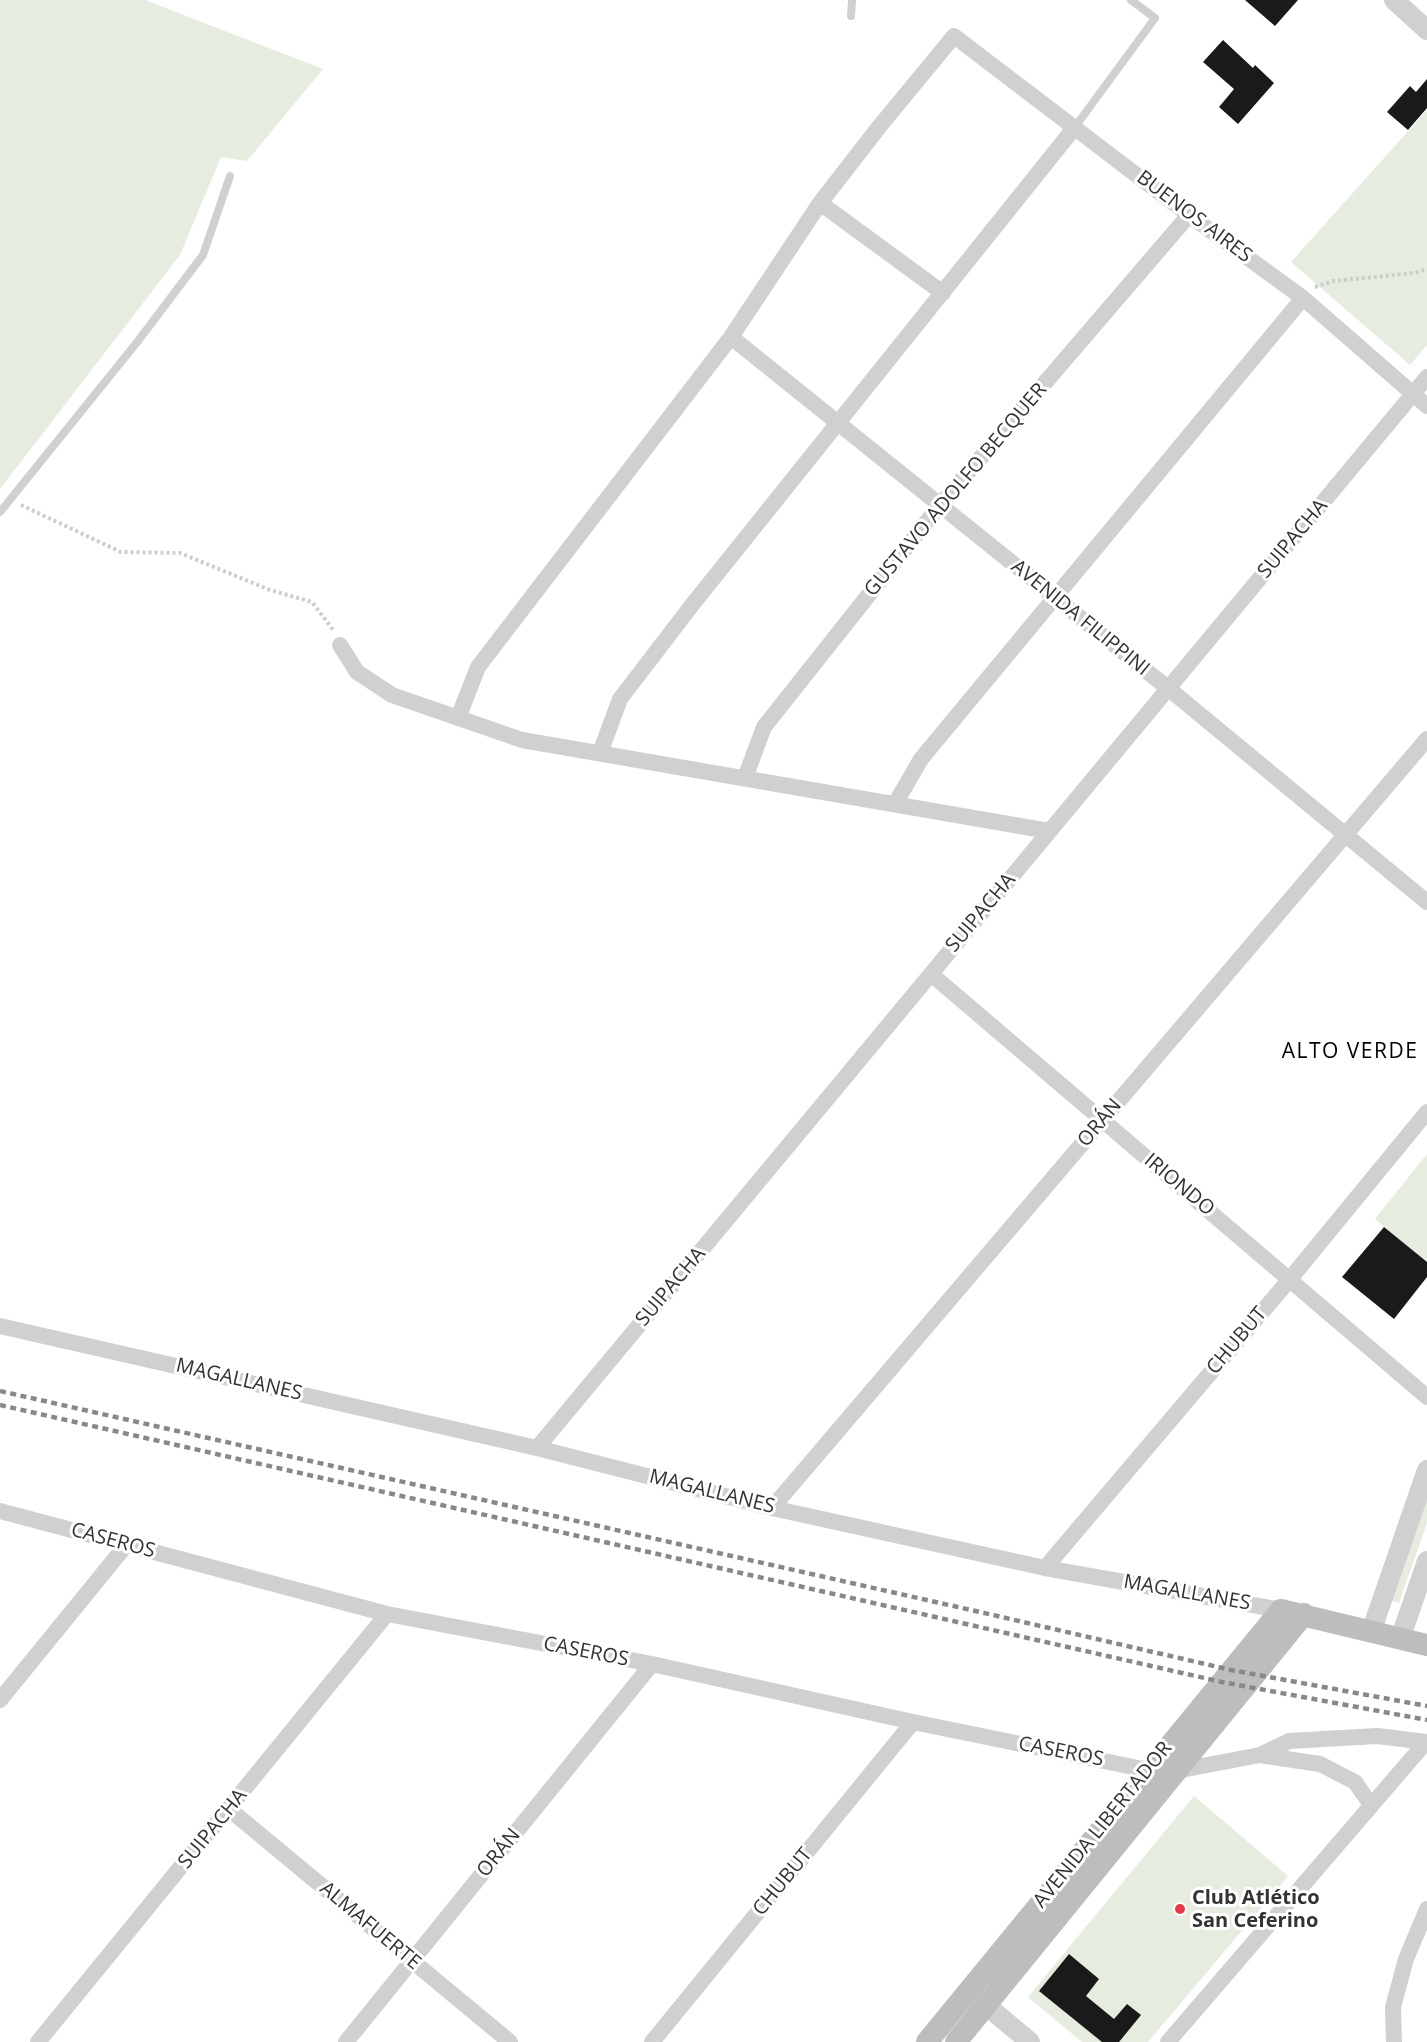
<!DOCTYPE html>
<meta charset="utf-8">
<style>
body{margin:0}
canvas{display:block;background:#fff}
</style>
<canvas width="1427" height="2042"></canvas>
<script>
const ctx = document.querySelector('canvas').getContext('2d');
ctx.lineJoin = 'round';
function fillPath(path, color) {
  ctx.fillStyle = color;
  ctx.fill(path, 'evenodd');
}
function strokePath(path, color, width, dash) {
  ctx.strokeStyle = color;
  ctx.lineWidth = width;
  ctx.lineCap = dash ? 'butt' : 'round';
  ctx.setLineDash(dash || []);
  ctx.stroke(path);
}
function drawText(font, color, halo, rows, align = 'center') {
  ctx.font = font + ' "Open Sans",sans-serif';
  ctx.lineWidth = 6;
  ctx.setLineDash([]);
  ctx.textBaseline = 'middle';
  ctx.strokeStyle = halo;
  ctx.fillStyle = color;
  for (const [text, x, y, turn = 0] of rows) {
    ctx.save();
    ctx.translate(x, y);
    ctx.rotate((+turn || 0) * Math.PI / 180);
    ctx.textAlign = isNaN(turn) ? turn : align;
    if (halo) ctx.strokeText(text, 0, 0);
    ctx.fillText(text, 0, 0);
    ctx.restore();
  }
}
const green = new Path2D(`
 M 0,0 L 145,0 L 323,69 L 247,161 L 221,157 L 180,255 L 0,489 Z
 M 1427,110 L 1427,345 L 1410,365 L 1291,262 Z
 M 1427,1154 L 1427,1266 L 1375,1219 Z
 M 1427,1493 L 1427,1523 L 1399,1603 L 1390,1600 Z
 M 1194,1796 L 1288,1876 L 1148,2042 L 1082,2042 L 1028,1997 Z`);
const building = new Path2D(`
 M 1245,0 L 1298,0 L 1275,26 Z
 M 1223,40 L 1253,68 L 1255,65 L 1274,83 L 1238,124 L 1219,107 L 1234,89 L 1203,62 Z
 M 1427,79 L 1427,108 L 1408,130 L 1387,112 L 1410,86 L 1416,92 Z
 M 1384,1227 L 1427,1262 L 1427,1277 L 1394,1319 L 1342,1277 Z
 M 1069,1954 L 1099,1979 L 1086,1996 L 1114,2019 L 1127,2004 L 1141,2015 L 1119,2042 L 1102,2042 L 1039,1991 Z`);
const path = new Path2D(`
 M 1315,287 L 1333,281 L 1415,273 L 1427,269
 M 21,505 L 121,552 L 180,553 L 270,590 L 312,602 L 334,631`);
const service = new Path2D(`
 M 851,16 L 852,0
 M 1075,127 L 1155,18 L 1131,0
 M 0,512 L 138,341 L 203,255 L 230,176`);
const minor = new Path2D(`
 M 820,203 L 943,293
 M 731,337 L 1169,689 L 1427,902
 M 340,645 L 357,672 L 392,695 L 522,740 L 1049,831
 M 458,718 L 478,667 L 731,337 L 820,203 L 879,127 L 954,36 L 1189,215 L 1303,298 L 1427,406
 M 600,753 L 620,699 L 692,605 L 1075,127
 M 745,778 L 764,727 L 940,505 L 1189,215
 M 895,804 L 921,759 L 1303,298
 M 931,974 L 1427,1397
 M 0,1326 L 537,1448 L 772,1508 L 1045,1568 L 1281,1610
 M 537,1448 L 1427,377
 M 772,1508 L 1427,739
 M 0,1511 L 387,1614 L 652,1664 L 913,1722 L 1148,1770 L 1176,1771 L 1260,1755 L 1320,1764 L 1355,1782 L 1371,1805
 M 1045,1568 L 1290,1279 L 1427,1112
 M 0,1700 L 127,1544
 M 1260,1755 L 1289,1741 L 1377,1736 L 1427,1742
 M 229,1809 L 510,2042
 M 38,2042 L 387,1614
 M 346,2042 L 652,1664
 M 652,2042 L 913,1722
 M 1168,2042 L 1426,1742
 M 1394,2042 L 1393,2007 L 1406,1959 L 1427,1909`);
const tertiary = new Path2D(`
 M 1394,0 L 1427,30
 M 1371,1632 L 1427,1470
 M 1400,1639 L 1427,1561
 M 975,1996 L 1030,2042`);
const secondary = new Path2D(`
 M 927,2042 L 1281,1610 L 1427,1645
 M 956,2042 L 1304,1614`);
const rail = new Path2D(`
 M 0,1391 L 980,1612 L 1231,1670 L 1427,1706
 M 0,1405 L 1222,1682 L 1427,1720`);
const markers = [
 [1180,1909,6,"#e63946"]
];
const streetNames = [
 ["BUENOS AIRES",1194,217,37],
 ["GUSTAVO ADOLFO BECQUER",956,490,-50],
 ["SUIPACHA",1293,539,-50],
 ["AVENIDA FILIPPINI",1080,618,39],
 ["SUIPACHA",981,913,-50],
 ["ORÁN",1100,1123,-50],
 ["IRIONDO",1179,1185,40],
 ["SUIPACHA",671,1287,-50],
 ["CHUBUT",1237,1341,-50],
 ["MAGALLANES",239,1380,13],
 ["MAGALLANES",712,1492,14],
 ["CASEROS",113,1541,15],
 ["MAGALLANES",1187,1593,10],
 ["CASEROS",586,1652,11],
 ["CASEROS",1061,1752,11],
 ["AVENIDA LIBERTADOR",1103,1825,-51],
 ["SUIPACHA",213,1829,-51],
 ["ORÁN",499,1853,-51],
 ["CHUBUT",783,1882,-51],
 ["ALMAFUERTE",370,1926,40]
];
const poiNames = [
 ["Club Atlético",1192,1898],
 ["San Ceferino",1192,1921]
];
const neighbourhoodNames = [
 ["ALTO VERDE",1350,1052]
];
fillPath(green, '#e6ecdf');
fillPath(building, '#1a1a1a');
strokePath(path, '#cdcdcd', 4, [3, 3]);
strokePath(service, '#d0d0d0', 8);
strokePath(minor, '#d0d0d0', 16);
strokePath(tertiary, '#d0d0d0', 20);
strokePath(secondary, '#bdbdbd', 22);
strokePath(rail, '#888', 4.5, [6, 4.5]);
for (const [x, y, r, color] of markers) {
  const dot = new Path2D();
  dot.arc(x, y, r, 0, 2 * Math.PI);
  ctx.fillStyle = color;
  ctx.fill(dot);
  strokePath(dot, '#fff', 2);
}
drawText('20px', '#333', '#fff', streetNames);
drawText('bold 20px', '#333', '#fff', poiNames, 'left');
ctx.letterSpacing = '1.5px';
drawText('21px', '#000', '#fff', neighbourhoodNames);
ctx.letterSpacing = '0px';
</script>
